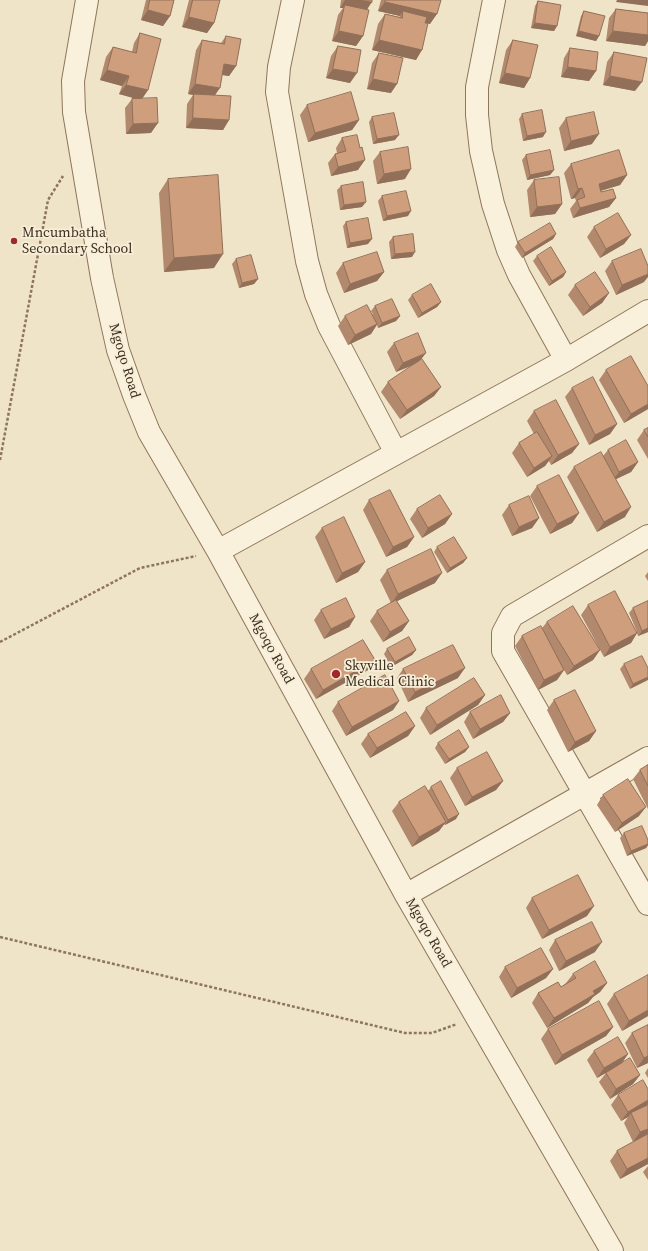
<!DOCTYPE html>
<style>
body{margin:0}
canvas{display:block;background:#f0e4c8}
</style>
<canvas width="648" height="1251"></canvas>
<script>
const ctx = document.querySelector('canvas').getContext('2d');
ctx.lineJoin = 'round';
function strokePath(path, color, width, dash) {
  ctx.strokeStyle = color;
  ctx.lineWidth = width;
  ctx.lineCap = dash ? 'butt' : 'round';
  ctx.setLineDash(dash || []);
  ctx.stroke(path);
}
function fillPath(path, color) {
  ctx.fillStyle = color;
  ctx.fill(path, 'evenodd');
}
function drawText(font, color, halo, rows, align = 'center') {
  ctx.font = font + ' "Source Serif 4",serif';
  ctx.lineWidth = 3.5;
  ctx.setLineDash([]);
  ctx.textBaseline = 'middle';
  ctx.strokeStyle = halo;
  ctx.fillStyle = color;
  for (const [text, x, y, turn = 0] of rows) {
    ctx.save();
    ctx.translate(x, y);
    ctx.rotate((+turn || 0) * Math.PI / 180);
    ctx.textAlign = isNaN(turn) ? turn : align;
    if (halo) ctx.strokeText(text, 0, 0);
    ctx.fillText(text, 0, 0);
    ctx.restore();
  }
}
const path = new Path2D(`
 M 0,460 L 48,200 L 63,176
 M 0,642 L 140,568 L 196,556
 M 0,937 L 405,1033 L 432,1033 L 457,1024`);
const minor = new Path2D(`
 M 87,0 L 73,81 L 74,112 L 102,278 L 118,350 L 134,395 L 149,432 L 218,551 L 406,895 L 612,1251
 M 293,0 L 279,67 L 277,92 L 307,261 L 316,294 L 329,326 L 396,453
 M 494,0 L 477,87 L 477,115 L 481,151 L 493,204 L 508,250 L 519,275 L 566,360
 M 648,536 L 512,616 L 503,633 L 503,651 L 648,904
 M 218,551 L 566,360 L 648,311
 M 406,895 L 648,758`);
const wall = new Path2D(`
 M 146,0 L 174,0 L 170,16 L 163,26 L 141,20 Z
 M 189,0 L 193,0 L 214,23 L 207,33 L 182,27 Z
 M 341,0 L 372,0 L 367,10 L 363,36 L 356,46 L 332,41 L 338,15 L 343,8 L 340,8 Z
 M 381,0 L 441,0 L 430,24 L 428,23 L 416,60 L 372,50 L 378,24 L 385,14 L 399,17 L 400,16 L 378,11 Z
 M 538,1 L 557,26 L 554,31 L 531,28 L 535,6 Z
 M 616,9 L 648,13 L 648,41 L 645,46 L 606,41 L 609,18 Z
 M 584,11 L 599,36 L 596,41 L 576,36 L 581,16 Z
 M 140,33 L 148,90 L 142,99 L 151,133 L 126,134 L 125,108 L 132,99 L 137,99 L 119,94 L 122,86 L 100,80 L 106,57 L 113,47 L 132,52 L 134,43 Z
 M 226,36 L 236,66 L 229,76 L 222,75 L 215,95 L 229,120 L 223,130 L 186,128 L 187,104 L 193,95 L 188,94 L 196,50 L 202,40 L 221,43 Z
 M 513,40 L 530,78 L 524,88 L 499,83 L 506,50 Z
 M 338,46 L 350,83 L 326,78 L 331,56 Z
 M 570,48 L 596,71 L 589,81 L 561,77 L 564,58 Z
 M 614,52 L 635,91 L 603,85 L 607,62 Z
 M 379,53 L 391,93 L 367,89 L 372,63 Z
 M 307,105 L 359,120 L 352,130 L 308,142 L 300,115 Z
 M 522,114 L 543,137 L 523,141 L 519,119 Z
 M 372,117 L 395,140 L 373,144 L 369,122 Z
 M 566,118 L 592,144 L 564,151 L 559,128 Z
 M 342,138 L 360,148 L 358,170 L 331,176 L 328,163 L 335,154 L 337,153 L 336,148 Z
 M 380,152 L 405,179 L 377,184 L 373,161 Z
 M 526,155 L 554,170 L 550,175 L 527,180 L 522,160 Z
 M 571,164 L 627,175 L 620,185 L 601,191 L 601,192 L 616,198 L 609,207 L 573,218 L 570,209 L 576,201 L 575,198 L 571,199 L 564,173 Z
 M 168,179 L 214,268 L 164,272 L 159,193 Z
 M 534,180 L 562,204 L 555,214 L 530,217 L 527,190 Z
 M 341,186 L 362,207 L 340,210 L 337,190 Z
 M 382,196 L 408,216 L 383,221 L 378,201 Z
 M 346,222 L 368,244 L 347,248 L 343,226 Z
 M 594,227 L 631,235 L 624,244 L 600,258 L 587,237 Z
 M 556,234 L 553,239 L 522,258 L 515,247 L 518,242 Z
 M 393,237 L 412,257 L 391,259 L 389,242 Z
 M 537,256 L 566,272 L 563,277 L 549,286 L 533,261 Z
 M 236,259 L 258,279 L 254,284 L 239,288 L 232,264 Z
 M 612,261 L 644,282 L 616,295 L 605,271 Z
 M 343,263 L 384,272 L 377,281 L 344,293 L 336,273 Z
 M 575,285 L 609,293 L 602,303 L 583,316 L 568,295 Z
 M 412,295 L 441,302 L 437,307 L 418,318 L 408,300 Z
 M 375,306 L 400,316 L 396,321 L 378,328 L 377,325 L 371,334 L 348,345 L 338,326 L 345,316 L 373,314 L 371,311 Z
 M 394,343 L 421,360 L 441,387 L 434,396 L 400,419 L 381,392 L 388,382 L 414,365 L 396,372 L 387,352 Z
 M 606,370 L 648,409 L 624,423 L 599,380 Z
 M 572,388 L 617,424 L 610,434 L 589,445 L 565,397 Z
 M 534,411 L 579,444 L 572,453 L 551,465 L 549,461 L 545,466 L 527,477 L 512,453 L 519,443 L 534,434 L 527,421 Z
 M 648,428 L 648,459 L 637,440 L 644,430 Z
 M 608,450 L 638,462 L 631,472 L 616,479 L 625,517 L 597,532 L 567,477 L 574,467 L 603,456 Z
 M 537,486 L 579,513 L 572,523 L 550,534 L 530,496 Z
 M 369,500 L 414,537 L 407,547 L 386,557 L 363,510 Z
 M 509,505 L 539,518 L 532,528 L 512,536 L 502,515 Z
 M 417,509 L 452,514 L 445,524 L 422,538 L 410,519 Z
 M 322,528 L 365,562 L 358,572 L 336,583 L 315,537 Z
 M 437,547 L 467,558 L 463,563 L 447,573 L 434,552 Z
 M 387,570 L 435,583 L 397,601 L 409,621 L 402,631 L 383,642 L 370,621 L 377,611 L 391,603 L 380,580 Z
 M 648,572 L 648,581 L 645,576 Z
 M 648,601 L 648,632 L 638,636 L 637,633 L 631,643 L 604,657 L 581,615 L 588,605 L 637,632 L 629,613 L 633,608 Z
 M 321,610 L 355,617 L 349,627 L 324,639 L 314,620 Z
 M 547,622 L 600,650 L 593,660 L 567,675 L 564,670 L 557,680 L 538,690 L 515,646 L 522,636 L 542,628 Z
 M 387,649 L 416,650 L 412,655 L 391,667 L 384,654 Z
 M 624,664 L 648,668 L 630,689 L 620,669 Z
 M 311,669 L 368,670 L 316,699 L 304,679 Z
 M 403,669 L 458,678 L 408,702 L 397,678 Z
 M 485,695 L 478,705 L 430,735 L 420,718 L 426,708 Z
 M 554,700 L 596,731 L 589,741 L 568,752 L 547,710 Z
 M 399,701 L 393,710 L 346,736 L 332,711 L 338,702 Z
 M 470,712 L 510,713 L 503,722 L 473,739 L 464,722 Z
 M 415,726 L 408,736 L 370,758 L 361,744 L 368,734 Z
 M 438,743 L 469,747 L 465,752 L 445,764 L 435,748 Z
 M 648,765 L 648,809 L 633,779 L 640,770 Z
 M 457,768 L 503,781 L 496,790 L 465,806 L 450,778 Z
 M 431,787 L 456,819 L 445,825 L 444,824 L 439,831 L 412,847 L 392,811 L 399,802 L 428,791 Z
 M 603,795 L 639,816 L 615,832 L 597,805 Z
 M 624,833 L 648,840 L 648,845 L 646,848 L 627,856 L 620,838 Z
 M 532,898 L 587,916 L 542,939 L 526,908 Z
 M 555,940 L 595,952 L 559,971 L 549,950 Z
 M 505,967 L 553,969 L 546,978 L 511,998 L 499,977 Z
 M 573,974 L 607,983 L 600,992 L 593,997 L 588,1003 L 547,1028 L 532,1003 L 538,993 L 561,987 L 566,983 Z
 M 614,994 L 648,1016 L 622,1031 L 607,1004 Z
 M 648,1025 L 648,1063 L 637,1068 L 625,1043 L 632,1033 Z
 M 613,1027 L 606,1036 L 555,1065 L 541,1039 L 548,1029 Z
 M 594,1051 L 628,1054 L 622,1063 L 640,1075 L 633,1084 L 610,1099 L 599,1082 L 606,1073 L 597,1078 L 587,1060 Z
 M 648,1068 L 648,1078 L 645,1073 Z
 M 618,1095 L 647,1106 L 648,1105 L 648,1164 L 620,1179 L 610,1161 L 617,1151 L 633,1142 L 624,1123 L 628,1117 L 621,1121 L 611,1105 Z
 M 648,1166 L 648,1180 L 643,1172 Z`);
const shadedWall = new Path2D(`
 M 345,0 L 359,0 L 372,2 L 365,12 L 345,5 L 343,8 L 340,8 Z
 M 617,0 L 648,0 L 648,6 L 616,2 Z
 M 385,2 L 437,14 L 430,24 L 402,17 L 403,11 L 400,16 L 378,11 Z
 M 148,10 L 170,16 L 163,26 L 141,20 Z
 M 189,17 L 214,23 L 207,33 L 182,27 Z
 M 535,23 L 557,26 L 554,31 L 531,28 Z
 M 339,31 L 363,36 L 356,46 L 332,41 Z
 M 579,31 L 599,36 L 596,41 L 576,36 Z
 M 613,31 L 648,35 L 648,41 L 645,46 L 606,41 Z
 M 379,40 L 422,50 L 416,60 L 372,50 Z
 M 224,64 L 236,66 L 229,76 L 217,74 Z
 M 568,67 L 596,71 L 589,81 L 561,77 Z
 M 333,69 L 357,73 L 350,83 L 326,78 Z
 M 107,70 L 129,76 L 122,86 L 100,80 Z
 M 505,73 L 530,78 L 524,88 L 499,83 Z
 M 610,76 L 642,82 L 635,91 L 603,85 Z
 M 373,79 L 397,84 L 391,93 L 367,89 Z
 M 195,84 L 220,88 L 213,98 L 188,94 Z
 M 126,85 L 148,90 L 141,100 L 119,94 Z
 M 193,118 L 229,120 L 223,130 L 186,128 Z
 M 359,120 L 352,130 L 308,142 L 315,133 Z
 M 158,123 L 151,133 L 126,134 L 133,124 Z
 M 546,132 L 543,137 L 523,141 L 527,136 Z
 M 599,134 L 592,144 L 564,151 L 571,141 Z
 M 399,135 L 395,140 L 373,144 L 377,139 Z
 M 365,160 L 358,170 L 331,176 L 338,167 Z
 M 411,169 L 405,179 L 377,184 L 384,174 Z
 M 554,170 L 550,175 L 527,180 L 530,175 Z
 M 627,175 L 620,185 L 592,193 L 599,184 Z
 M 582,188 L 575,198 L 571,199 L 578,189 Z
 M 616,198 L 609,207 L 573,218 L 580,208 Z
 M 366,202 L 362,207 L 340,210 L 344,205 Z
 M 562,204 L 555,214 L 530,217 L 537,207 Z
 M 411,211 L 408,216 L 383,221 L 387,216 Z
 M 556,234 L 553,239 L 522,258 L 525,253 Z
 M 631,235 L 624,244 L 600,258 L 606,249 Z
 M 372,239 L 368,244 L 347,248 L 350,243 Z
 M 415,252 L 412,257 L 391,259 L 395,254 Z
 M 223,254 L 214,268 L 164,272 L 174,258 Z
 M 384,272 L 377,281 L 344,293 L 350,284 Z
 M 566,272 L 563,277 L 549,286 L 552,281 Z
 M 648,274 L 648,277 L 644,282 L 616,295 L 622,285 Z
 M 258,279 L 254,284 L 239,288 L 242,283 Z
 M 609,293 L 602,303 L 583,316 L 590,307 Z
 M 441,302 L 437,307 L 418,318 L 422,313 Z
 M 400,316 L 396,321 L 378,328 L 382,323 Z
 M 377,324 L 371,334 L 348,345 L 355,335 Z
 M 426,353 L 419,362 L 396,372 L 403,363 Z
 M 441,387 L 434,396 L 400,419 L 407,410 Z
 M 648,404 L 648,409 L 624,423 L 631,414 Z
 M 617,424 L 610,434 L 589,445 L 595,435 Z
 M 579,444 L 572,453 L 551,465 L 558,455 Z
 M 552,456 L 545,466 L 527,477 L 534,468 Z
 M 638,462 L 631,472 L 612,481 L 619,472 Z
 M 631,507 L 625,517 L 597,532 L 604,522 Z
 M 579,513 L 572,523 L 550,534 L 557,524 Z
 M 452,514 L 445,524 L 422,538 L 428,528 Z
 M 539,518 L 532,528 L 512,536 L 519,527 Z
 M 414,537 L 407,547 L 386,557 L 393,547 Z
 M 467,558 L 463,563 L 447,573 L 450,568 Z
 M 365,562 L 358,572 L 336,583 L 342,573 Z
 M 442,573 L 435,583 L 391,604 L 398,594 Z
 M 355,617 L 349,627 L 324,639 L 331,629 Z
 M 409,621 L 402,631 L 383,642 L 390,632 Z
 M 648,628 L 648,632 L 638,636 L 642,631 Z
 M 637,633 L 631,643 L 604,657 L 610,647 Z
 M 416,650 L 412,655 L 391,667 L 395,662 Z
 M 600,650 L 593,660 L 567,675 L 574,666 Z
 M 375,660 L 368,670 L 316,699 L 323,690 Z
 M 465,668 L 458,678 L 408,702 L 415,692 Z
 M 564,670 L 557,680 L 538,690 L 544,680 Z
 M 648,677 L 648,680 L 630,689 L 633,684 Z
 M 485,695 L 478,705 L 430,735 L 437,725 Z
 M 399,701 L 393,710 L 346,736 L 352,727 Z
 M 510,713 L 503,722 L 473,739 L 480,729 Z
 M 415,726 L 408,736 L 370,758 L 377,748 Z
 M 596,731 L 589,741 L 568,752 L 575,742 Z
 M 469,747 L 465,752 L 445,764 L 449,759 Z
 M 503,781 L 496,790 L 465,806 L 472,797 Z
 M 646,807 L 639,816 L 615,832 L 622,823 Z
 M 459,814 L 456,819 L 445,825 L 448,820 Z
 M 446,822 L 439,831 L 412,847 L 419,837 Z
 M 648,844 L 648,845 L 646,848 L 627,856 L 631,851 Z
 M 594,906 L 587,916 L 542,939 L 549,930 Z
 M 602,942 L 595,952 L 559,971 L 566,961 Z
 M 553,969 L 546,978 L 511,998 L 517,988 Z
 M 607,983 L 600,992 L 593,997 L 588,1003 L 547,1028 L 554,1018 L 593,991 Z
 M 648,1010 L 648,1016 L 622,1031 L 629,1021 Z
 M 613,1027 L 606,1036 L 555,1065 L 562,1055 Z
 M 628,1054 L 621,1064 L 597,1078 L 604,1068 Z
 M 648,1056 L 648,1063 L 637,1068 L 644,1058 Z
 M 640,1075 L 633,1084 L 610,1099 L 616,1089 Z
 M 648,1100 L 648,1104 L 646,1107 L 631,1113 L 628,1117 L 621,1121 L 628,1112 Z
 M 648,1129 L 648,1135 L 633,1142 L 640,1132 Z
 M 648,1158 L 648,1164 L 620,1179 L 627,1169 Z`);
const building = new Path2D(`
 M 150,0 L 174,0 L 170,16 L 148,10 Z
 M 193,0 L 220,0 L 214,23 L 189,17 Z
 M 359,0 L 372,0 L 372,2 Z
 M 386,0 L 441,0 L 437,14 L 385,2 Z
 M 538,1 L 561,5 L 557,26 L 535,23 Z
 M 345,5 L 369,10 L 363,36 L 339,31 Z
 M 616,9 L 648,13 L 648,35 L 613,31 Z
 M 403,11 L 427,17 L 425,23 L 428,23 L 422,50 L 379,40 L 385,14 L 402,18 Z
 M 584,11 L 605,16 L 599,36 L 579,31 Z
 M 140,33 L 161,39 L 148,90 L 126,85 L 129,76 L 107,70 L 113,47 L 136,53 Z
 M 226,36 L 241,39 L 236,66 L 224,64 L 220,88 L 195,84 L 202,40 L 224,44 Z
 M 513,40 L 538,45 L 530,78 L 505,73 Z
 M 338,46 L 361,50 L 357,73 L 333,69 Z
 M 570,48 L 598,52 L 596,71 L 568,67 Z
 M 614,52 L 647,58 L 642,82 L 610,76 Z
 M 379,53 L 403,58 L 397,84 L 373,79 Z
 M 351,92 L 359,120 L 315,133 L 307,105 Z
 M 194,94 L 231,96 L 229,120 L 193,118 Z
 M 157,98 L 158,123 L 133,124 L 132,99 Z
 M 542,110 L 546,132 L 527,136 L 522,114 Z
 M 594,112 L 599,134 L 571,141 L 566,118 Z
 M 394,113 L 399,135 L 377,139 L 372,117 Z
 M 357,135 L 360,148 L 362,147 L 365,160 L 338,167 L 335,154 L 346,151 L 342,138 Z
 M 408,147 L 411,169 L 384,174 L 380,152 Z
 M 550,150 L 554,170 L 530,175 L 526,155 Z
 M 619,150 L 627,175 L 599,184 L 601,192 L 613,189 L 616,198 L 580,208 L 577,200 L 585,197 L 582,188 L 578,189 L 571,164 Z
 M 218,175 L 223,254 L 174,258 L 168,179 Z
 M 559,177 L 562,204 L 537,207 L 534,180 Z
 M 363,182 L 366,202 L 344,205 L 341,186 Z
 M 406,191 L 411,211 L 387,216 L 382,196 Z
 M 618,213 L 631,235 L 606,249 L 594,227 Z
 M 368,218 L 372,239 L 350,243 L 346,222 Z
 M 550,223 L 556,234 L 525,253 L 518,242 Z
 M 413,234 L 415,252 L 395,254 L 393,237 Z
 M 551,247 L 566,272 L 552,281 L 537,256 Z
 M 641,249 L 648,266 L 648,274 L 622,285 L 612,261 Z
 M 377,252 L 384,272 L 350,284 L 343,263 Z
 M 251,255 L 258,279 L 242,283 L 236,259 Z
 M 595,272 L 609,293 L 590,307 L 575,285 Z
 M 431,284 L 441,302 L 422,313 L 412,295 Z
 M 392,299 L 400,316 L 382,323 L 375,306 Z
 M 367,305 L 377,324 L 355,335 L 345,316 Z
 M 418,333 L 426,353 L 403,363 L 394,343 Z
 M 631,356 L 648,386 L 648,404 L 631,414 L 606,370 Z
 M 422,359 L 441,387 L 407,410 L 388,382 Z
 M 593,377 L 617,424 L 595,435 L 572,388 Z
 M 556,400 L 579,444 L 558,455 L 534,411 Z
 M 648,428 L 648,437 L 644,430 Z
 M 537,432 L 552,456 L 534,468 L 519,443 Z
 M 626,440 L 638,462 L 619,472 L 608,450 Z
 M 601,452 L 631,507 L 604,522 L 574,467 Z
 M 559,475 L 579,513 L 557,524 L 537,486 Z
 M 390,490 L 414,537 L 393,547 L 369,500 Z
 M 440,495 L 452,514 L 428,528 L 417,509 Z
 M 529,496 L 539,518 L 519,527 L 509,505 Z
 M 344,517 L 365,562 L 342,573 L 322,528 Z
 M 454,537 L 467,558 L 450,568 L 437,547 Z
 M 431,549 L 442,573 L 398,594 L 387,570 Z
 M 615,591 L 637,633 L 610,647 L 588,605 Z
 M 346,598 L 355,617 L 331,629 L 321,610 Z
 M 396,600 L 409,621 L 390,632 L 377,611 Z
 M 648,601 L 648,628 L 642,631 L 633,608 Z
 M 573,606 L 600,650 L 574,666 L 547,622 Z
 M 541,626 L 564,670 L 544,680 L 522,636 Z
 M 409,637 L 416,650 L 395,662 L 387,649 Z
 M 363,640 L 375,660 L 323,690 L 311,669 Z
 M 453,645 L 465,668 L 415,692 L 403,669 Z
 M 642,656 L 648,668 L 648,677 L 633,684 L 624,664 Z
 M 385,675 L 399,701 L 352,727 L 338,702 Z
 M 474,678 L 485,695 L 437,725 L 426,708 Z
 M 575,690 L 596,731 L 575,742 L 554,700 Z
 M 501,695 L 510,713 L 480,729 L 470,712 Z
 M 406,712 L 415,726 L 377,748 L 368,734 Z
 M 459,730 L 469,747 L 449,759 L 438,743 Z
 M 487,752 L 503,781 L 472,797 L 457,768 Z
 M 648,765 L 648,786 L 640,770 Z
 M 628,779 L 646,807 L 622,823 L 603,795 Z
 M 441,781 L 459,814 L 448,820 L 431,787 Z
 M 425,786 L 446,822 L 419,837 L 399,802 Z
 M 642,826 L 648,840 L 648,844 L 631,851 L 624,833 Z
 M 578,875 L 594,906 L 549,930 L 532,898 Z
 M 592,922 L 602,942 L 566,961 L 555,940 Z
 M 541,948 L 553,969 L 517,988 L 505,967 Z
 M 595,961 L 607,983 L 593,991 L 595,994 L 554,1018 L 538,993 L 558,982 L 561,987 L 576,978 L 573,974 Z
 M 648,975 L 648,1010 L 629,1021 L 614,994 Z
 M 599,1001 L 613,1027 L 562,1055 L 548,1029 Z
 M 648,1025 L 648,1056 L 644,1058 L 632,1033 Z
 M 618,1037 L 628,1054 L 604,1068 L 594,1051 Z
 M 630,1058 L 640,1075 L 616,1089 L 606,1073 Z
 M 643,1080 L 648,1089 L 648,1100 L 628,1112 L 618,1095 Z
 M 648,1105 L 648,1129 L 640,1132 L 631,1113 Z
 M 648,1134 L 648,1158 L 627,1169 L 617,1151 Z`);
const markers = [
 [14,241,4,"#9e2a2b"],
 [336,674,5,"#9e2a2b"]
];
const poiNames = [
 ["Mncumbatha",22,233],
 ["Secondary School",22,249],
 ["Skyville",345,666],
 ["Medical Clinic",345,682]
];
const streetNames = [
 ["Mgoqo Road",124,361,73],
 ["Mgoqo Road",271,649,61],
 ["Mgoqo Road",428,933,60]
];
strokePath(minor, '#8d765c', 24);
strokePath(path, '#8d765c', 2.5, [3, 2]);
strokePath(minor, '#faf1dc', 22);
fillPath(wall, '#b2896c');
fillPath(shadedWall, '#916f58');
fillPath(building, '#cf9f7d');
strokePath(building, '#916f58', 1);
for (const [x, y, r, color] of markers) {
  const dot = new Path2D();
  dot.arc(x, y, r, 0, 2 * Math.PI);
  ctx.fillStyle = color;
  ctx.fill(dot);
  strokePath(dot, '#f7eed8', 1.5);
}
drawText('14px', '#3d2e20', '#f7eed8', poiNames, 'left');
drawText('14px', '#3d2e20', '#f7eed8', streetNames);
</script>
